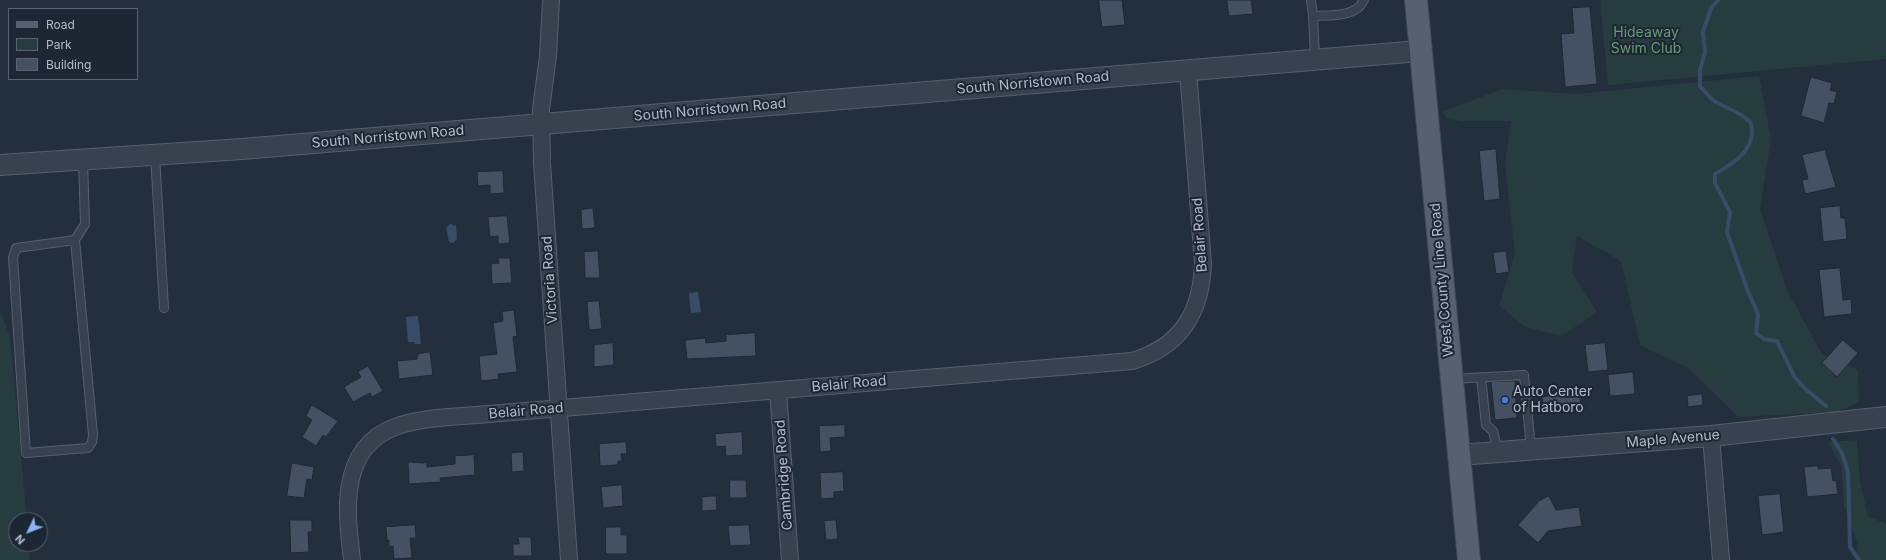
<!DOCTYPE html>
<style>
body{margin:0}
#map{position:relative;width:1886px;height:560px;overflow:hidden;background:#242f3e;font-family:Inter,sans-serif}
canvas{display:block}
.legend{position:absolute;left:8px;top:8px;width:130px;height:72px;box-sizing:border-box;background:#1d2633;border:1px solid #59626f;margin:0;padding:5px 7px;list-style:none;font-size:12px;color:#b4bcc9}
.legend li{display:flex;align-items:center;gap:8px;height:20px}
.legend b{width:20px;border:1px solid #59626f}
.north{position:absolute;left:8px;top:512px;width:40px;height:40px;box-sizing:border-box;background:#1d2633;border:1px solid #59626f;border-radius:50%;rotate:227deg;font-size:11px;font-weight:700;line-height:16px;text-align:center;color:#b4bcc9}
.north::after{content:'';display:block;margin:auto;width:14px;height:18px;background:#8ab4f8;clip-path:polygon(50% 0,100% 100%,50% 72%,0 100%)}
</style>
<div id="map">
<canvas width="1886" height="560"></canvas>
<ul class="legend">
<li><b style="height:5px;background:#56606e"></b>Road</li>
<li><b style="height:11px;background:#263c3f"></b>Park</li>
<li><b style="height:11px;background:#455162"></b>Building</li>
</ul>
<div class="north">N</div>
</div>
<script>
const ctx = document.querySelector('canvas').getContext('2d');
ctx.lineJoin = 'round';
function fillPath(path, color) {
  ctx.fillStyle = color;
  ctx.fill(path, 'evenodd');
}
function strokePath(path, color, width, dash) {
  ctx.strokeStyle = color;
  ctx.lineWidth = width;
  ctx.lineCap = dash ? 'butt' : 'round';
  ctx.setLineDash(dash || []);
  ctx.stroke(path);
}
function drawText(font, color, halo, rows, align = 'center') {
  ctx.font = font + ' Inter,sans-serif';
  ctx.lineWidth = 4;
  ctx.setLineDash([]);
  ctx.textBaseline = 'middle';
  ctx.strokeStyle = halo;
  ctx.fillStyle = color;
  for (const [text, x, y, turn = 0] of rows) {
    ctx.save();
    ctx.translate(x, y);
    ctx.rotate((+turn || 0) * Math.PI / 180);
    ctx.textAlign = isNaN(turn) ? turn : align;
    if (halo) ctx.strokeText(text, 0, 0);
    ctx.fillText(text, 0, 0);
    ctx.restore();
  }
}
const green = new Path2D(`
 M 1600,0 L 1886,0 L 1886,59 L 1608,85 Z
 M 1759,76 L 1771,139 L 1760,209 L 1787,290 L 1822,354 L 1858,370 L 1859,402 L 1837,412 L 1738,417 L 1688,368 L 1640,345 L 1621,261 L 1577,236 L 1572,272 L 1597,312 L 1562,336 L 1526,327 L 1499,306 L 1515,254 L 1505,163 L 1511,121 L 1462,121 L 1448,119 L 1442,112 L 1502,89 L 1577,94 Z
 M 0,311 L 10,337 L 27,520 L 16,520 L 16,544 L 29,544 L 30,560 L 0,560 Z
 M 1857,440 L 1860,482 L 1868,516 L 1886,524 L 1886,560 L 1858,560 L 1857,543 L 1844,506 L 1841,465 L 1828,442 Z`);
const water = new Path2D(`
 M 450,224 L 456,226 L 457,239 L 453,243 L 449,242 L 446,228 Z
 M 698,292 L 701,312 L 691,313 L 689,293 Z
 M 418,316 L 421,344 L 415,344 L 414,342 L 408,342 L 406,317 Z`);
const stream = new Path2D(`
 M 1718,0 L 1711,8 L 1703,32 L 1705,52 L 1700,70 L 1700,86 C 1704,90 1708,96 1713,100 C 1724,108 1737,110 1748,120 C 1751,122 1752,127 1752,131 C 1752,153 1732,164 1715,174 L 1715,183 L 1730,212 L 1727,232 L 1747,289 L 1758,314 L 1756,333 L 1764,339 L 1777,341 L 1794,376 L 1804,388 L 1826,406
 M 1833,439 L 1842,453 L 1848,472 L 1850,547 L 1859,560`);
const building = new Path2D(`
 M 1099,0 L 1122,0 L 1125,25 L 1102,27 Z
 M 1227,0 L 1251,0 L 1253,14 L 1229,16 Z
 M 1590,7 L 1597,84 L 1565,87 L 1561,34 L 1574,33 L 1572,8 Z
 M 1811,77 L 1832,83 L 1830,90 L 1837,92 L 1834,104 L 1829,103 L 1824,123 L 1801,116 Z
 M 1496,149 L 1500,199 L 1484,201 L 1479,151 Z
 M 1825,150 L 1836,187 L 1805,194 L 1802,180 L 1808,179 L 1802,155 Z
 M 503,171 L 504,193 L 490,194 L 490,185 L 478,186 L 477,172 Z
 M 1840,206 L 1841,218 L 1845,218 L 1847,239 L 1823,242 L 1820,208 Z
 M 593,208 L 595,228 L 582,229 L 581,210 Z
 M 507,216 L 510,243 L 498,244 L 498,236 L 490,237 L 488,217 Z
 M 598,251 L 600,278 L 585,278 L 584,252 Z
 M 1506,251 L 1509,272 L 1496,274 L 1493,253 Z
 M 498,258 L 510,258 L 512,283 L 492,284 L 491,264 L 499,263 Z
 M 1840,268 L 1843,300 L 1851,299 L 1852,314 L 1824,317 L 1819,270 Z
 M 599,301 L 602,329 L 589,330 L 587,302 Z
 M 514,310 L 517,336 L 513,337 L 517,372 L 498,374 L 499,379 L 481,381 L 479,356 L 497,354 L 493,323 L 503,321 L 502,312 Z
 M 755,333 L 756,356 L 687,359 L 685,340 L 705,338 L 706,343 L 726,341 L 726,335 Z
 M 1843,340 L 1858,353 L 1837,377 L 1822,363 Z
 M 613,343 L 614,365 L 594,367 L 594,345 Z
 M 1605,343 L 1608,370 L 1588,372 L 1585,345 Z
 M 430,352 L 433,375 L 399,379 L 397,361 L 417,359 L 418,354 Z
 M 368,366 L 383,391 L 372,397 L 370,393 L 353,402 L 344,387 L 361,377 L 358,372 Z
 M 1633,372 L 1635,394 L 1610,396 L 1608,375 Z
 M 1515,381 L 1517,418 L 1495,420 L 1491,382 Z
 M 1579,392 L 1582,410 L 1544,414 L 1542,397 Z
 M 1702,394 L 1703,405 L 1688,407 L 1687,396 Z
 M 312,405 L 338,421 L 326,437 L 323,435 L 316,446 L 302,437 L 312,420 L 306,416 Z
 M 845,425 L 845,437 L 830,438 L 831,451 L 820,452 L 819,426 Z
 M 742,432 L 743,455 L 726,456 L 725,446 L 716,447 L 715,434 Z
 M 626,442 L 627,454 L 621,454 L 622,461 L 618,461 L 618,465 L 600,466 L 599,444 Z
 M 523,452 L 524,471 L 512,472 L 511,453 Z
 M 474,455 L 475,475 L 440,478 L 441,482 L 409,484 L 408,462 L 427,463 L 427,467 L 455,464 L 455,456 Z
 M 292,463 L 314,467 L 312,480 L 307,479 L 304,498 L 287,496 Z
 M 1818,466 L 1818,469 L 1831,468 L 1833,481 L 1836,480 L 1838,494 L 1807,497 L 1804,467 Z
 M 843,472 L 844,491 L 834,492 L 834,498 L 821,499 L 820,473 Z
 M 730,480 L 746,480 L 747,498 L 730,498 Z
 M 622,485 L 623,506 L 603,508 L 601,487 Z
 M 1780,494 L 1784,532 L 1762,535 L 1758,496 Z
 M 716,496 L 717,510 L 702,511 L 702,497 Z
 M 1549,496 L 1556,510 L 1579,507 L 1582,526 L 1548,531 L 1538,543 L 1518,525 L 1539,501 Z
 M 290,520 L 312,520 L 312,532 L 308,532 L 309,552 L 291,553 Z
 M 836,520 L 838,539 L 826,540 L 824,521 Z
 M 415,525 L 416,538 L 410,538 L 412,558 L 394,559 L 393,546 L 389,547 L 389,540 L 387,541 L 386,527 Z
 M 749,525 L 751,545 L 730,546 L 728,526 Z
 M 606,527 L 621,527 L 621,535 L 627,535 L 627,554 L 606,554 Z
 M 518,537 L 531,537 L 532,556 L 513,556 L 513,544 L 519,544 Z`);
const service = new Path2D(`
 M 1311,0 L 1313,16
 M 1315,59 L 1313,16 C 1329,15 1356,18 1364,0
 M 155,155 L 164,308
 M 75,240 L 93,435 L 92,442 L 88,448 L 26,453 L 13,258 L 16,248 L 75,240 L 85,224 L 83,160
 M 1481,377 L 1486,425 L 1493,431 L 1498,452
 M 1452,379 L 1524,375 L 1531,449`);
const minor = new Path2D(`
 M 551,0 L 548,56 L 541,109 L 542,163 L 569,560
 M 778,390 L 790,560
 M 1711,436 L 1721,560
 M 352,560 C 350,541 347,521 348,502 C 352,413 423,420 489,414 L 1132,361 C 1180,347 1201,314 1203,264 L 1188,70`);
const tertiary = new Path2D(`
 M 0,165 L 242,149 L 1420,51
 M 1459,455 L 1711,436 L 1886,417`);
const primary = new Path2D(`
 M 1416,0 L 1469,560`);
const markers = [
 [1505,400,4,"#3f7fe0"]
];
const parkNames = [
 ["Hideaway",1646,33],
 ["Swim Club",1646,49]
];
const streetNames = [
 ["South Norristown Road",1033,83,-5],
 ["South Norristown Road",710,110,-5],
 ["South Norristown Road",388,137,-5],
 ["Belair Road",1200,235,-94],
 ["Victoria Road",550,280,-94],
 ["West County Line Road",1442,280,-95],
 ["Belair Road",849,384,-5],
 ["Belair Road",526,411,-5],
 ["Maple Avenue",1673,439,-5],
 ["Cambridge Road",784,475,-94]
];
const poiNames = [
 ["Auto Center",1513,392],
 ["of Hatboro",1513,408]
];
fillPath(green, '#263c3f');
fillPath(water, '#394c67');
strokePath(stream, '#394c67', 4);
fillPath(building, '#455162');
strokePath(building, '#1f2835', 1);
strokePath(service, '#565f6c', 10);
strokePath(minor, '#565f6c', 18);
strokePath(tertiary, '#565f6c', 22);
strokePath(primary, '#414a57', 24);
strokePath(service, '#38414e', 8);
strokePath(minor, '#38414e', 16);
strokePath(tertiary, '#38414e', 20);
strokePath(primary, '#56606e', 22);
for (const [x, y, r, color] of markers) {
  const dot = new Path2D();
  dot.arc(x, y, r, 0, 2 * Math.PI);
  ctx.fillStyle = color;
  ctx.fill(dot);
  strokePath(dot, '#1d2633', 1.5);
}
drawText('14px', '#6b9a76', '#1d2633', parkNames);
drawText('14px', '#b4bcc9', '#1d2633', streetNames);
drawText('14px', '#b4bcc9', '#1d2633', poiNames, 'left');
</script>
